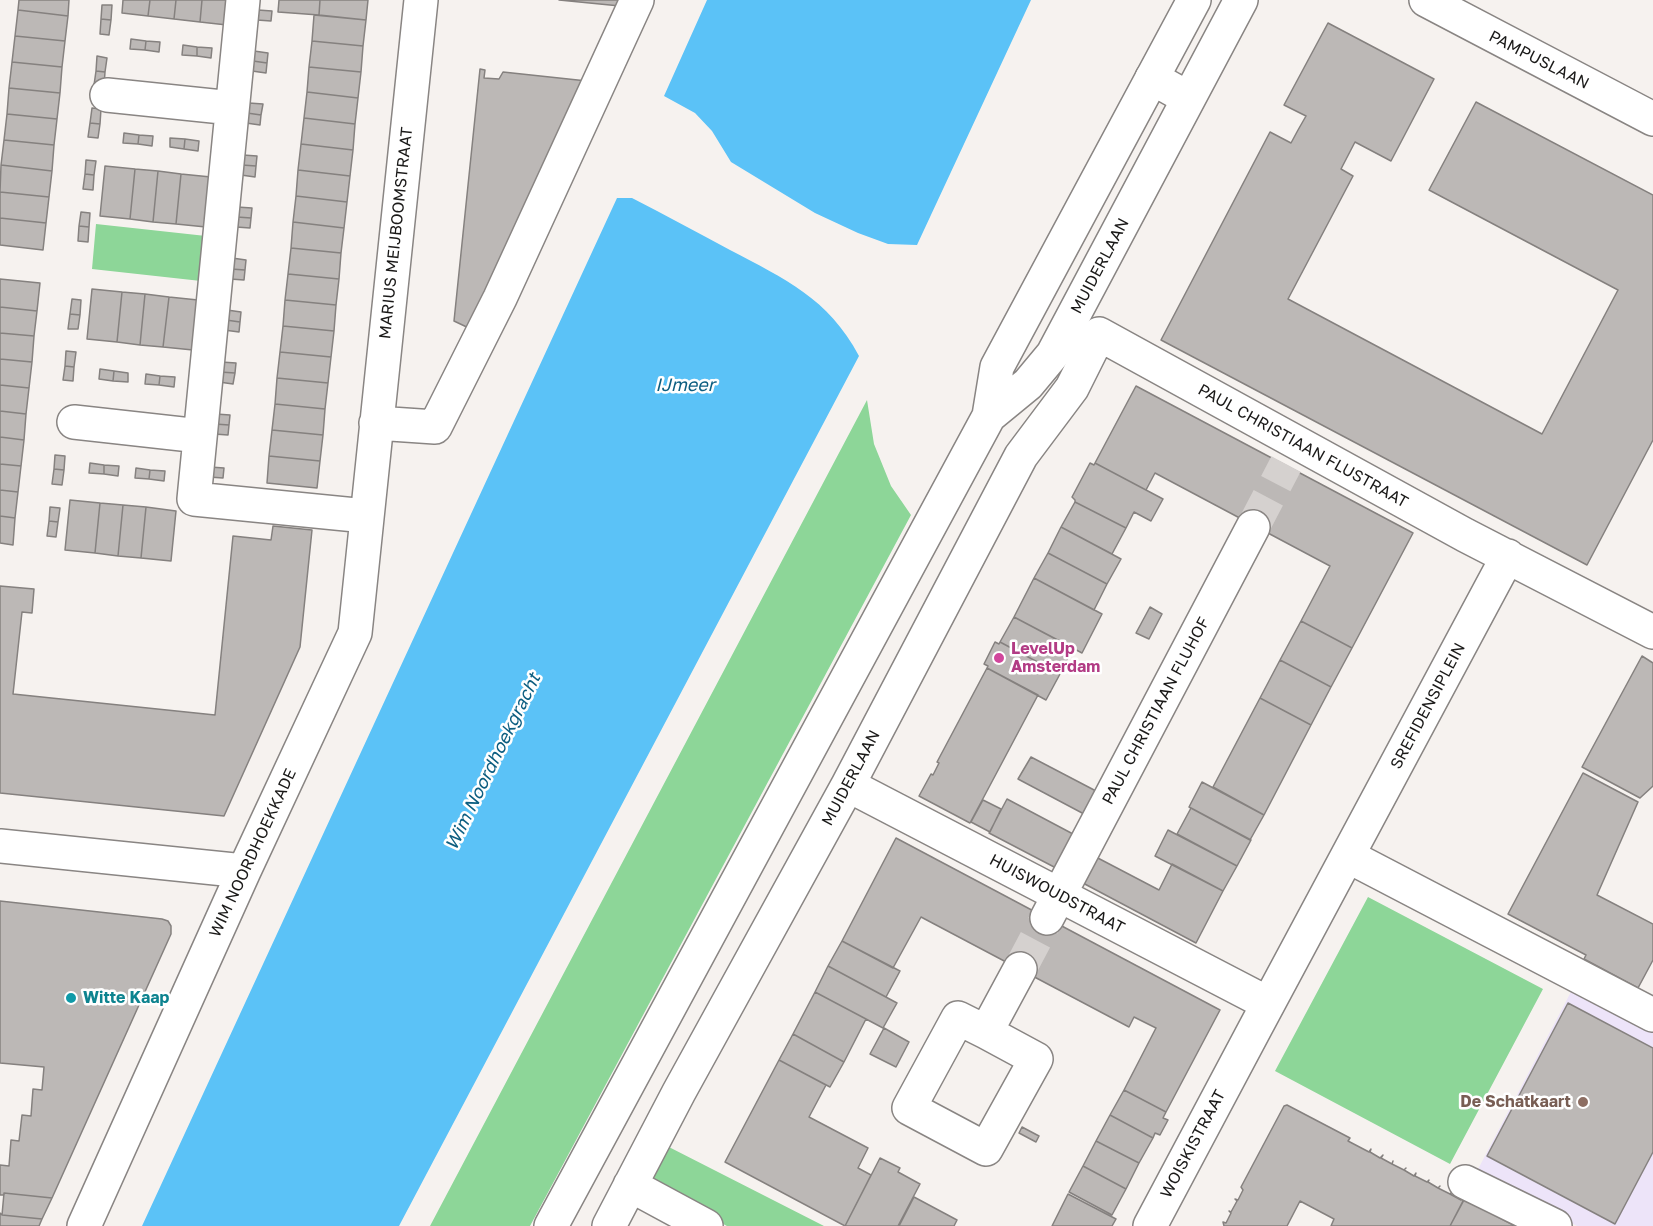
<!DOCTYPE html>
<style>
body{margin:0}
canvas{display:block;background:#f6f2ef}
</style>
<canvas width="1653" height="1226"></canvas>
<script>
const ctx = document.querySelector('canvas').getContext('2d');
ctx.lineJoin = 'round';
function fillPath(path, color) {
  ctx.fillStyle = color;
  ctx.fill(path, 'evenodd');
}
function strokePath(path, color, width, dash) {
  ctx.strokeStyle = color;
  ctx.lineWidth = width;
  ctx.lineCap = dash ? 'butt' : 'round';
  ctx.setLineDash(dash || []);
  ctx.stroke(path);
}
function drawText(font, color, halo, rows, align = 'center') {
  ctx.font = font + ' "Golos Text",sans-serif';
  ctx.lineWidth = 5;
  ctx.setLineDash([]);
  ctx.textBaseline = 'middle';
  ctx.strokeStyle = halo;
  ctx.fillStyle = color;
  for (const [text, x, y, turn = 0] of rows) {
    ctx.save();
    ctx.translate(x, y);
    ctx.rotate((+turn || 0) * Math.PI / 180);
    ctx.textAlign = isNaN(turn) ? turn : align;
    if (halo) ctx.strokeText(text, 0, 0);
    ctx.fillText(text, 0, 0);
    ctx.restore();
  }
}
const education = new Path2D(`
 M 1573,988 L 1653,1030 L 1653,1226 L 1577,1226 L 1476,1173 Z`);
const green = new Path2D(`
 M 96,224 L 206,236 L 201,281 L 92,269 Z
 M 867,400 L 874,444 L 891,486 L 911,515 L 530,1226 L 430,1226 Z
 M 1368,897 L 1543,989 L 1450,1164 L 1275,1071 Z
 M 663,1144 L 824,1226 L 727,1226 L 644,1182 Z`);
const water = new Path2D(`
 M 707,0 L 1031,0 L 917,245 L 888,244 L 858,233 L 815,213 L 731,162 L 712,131 L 695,113 L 664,96 Z
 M 617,198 L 632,198 C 665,215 697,232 730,250 C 785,279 828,298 859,356 L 399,1226 L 142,1226 Z`);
const building = new Path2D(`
 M 19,0 L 69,0 L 68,16 L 18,10 Z
 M 123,0 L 150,0 L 148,16 L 122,13 Z
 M 150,0 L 176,0 L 174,19 L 148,16 Z
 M 176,0 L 202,0 L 200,22 L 174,19 Z
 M 202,0 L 230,0 L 227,25 L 200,22 Z
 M 279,0 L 320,0 L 319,15 L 278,12 Z
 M 320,0 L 368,0 L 366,20 L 319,15 Z
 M 559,0 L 623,0 L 620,6 Z
 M 102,5 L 112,5 L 111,20 L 101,19 Z
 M 18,10 L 68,16 L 65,41 L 15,36 Z
 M 258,10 L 272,11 L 271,21 L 257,20 Z
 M 314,15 L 366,20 L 363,46 L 312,41 Z
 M 101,19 L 111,20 L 109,35 L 100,34 Z
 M 1328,23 L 1434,79 L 1391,161 L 1355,142 L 1341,169 L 1353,176 L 1288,299 L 1542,434 L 1618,290 L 1429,190 L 1476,102 L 1653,195 L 1653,440 L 1587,565 L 1161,340 L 1270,132 L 1291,143 L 1298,130 L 1306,116 L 1284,105 Z
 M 15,36 L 65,41 L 62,67 L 12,62 Z
 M 131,39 L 146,41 L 145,50 L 130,49 Z
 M 146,41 L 160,42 L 159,52 L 145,50 Z
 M 312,41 L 363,46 L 361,72 L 309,67 Z
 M 183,45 L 197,47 L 197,56 L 182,55 Z
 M 197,47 L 212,48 L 211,58 L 197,56 Z
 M 254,51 L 268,53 L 267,63 L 253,61 Z
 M 97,56 L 107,58 L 105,72 L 96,71 Z
 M 253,61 L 267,63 L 266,73 L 252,71 Z
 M 12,62 L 62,67 L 60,93 L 9,88 Z
 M 309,67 L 361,72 L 358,98 L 307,92 Z
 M 480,69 L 485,70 L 484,78 L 499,79 L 503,72 L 587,81 L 473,330 L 454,321 Z
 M 96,71 L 105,72 L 104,86 L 94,85 Z
 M 9,88 L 60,93 L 57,119 L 7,114 Z
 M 307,92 L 358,98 L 355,124 L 304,118 Z
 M 249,103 L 263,104 L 261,115 L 247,113 Z
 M 92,108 L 101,109 L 100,124 L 90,123 Z
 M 247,113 L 261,115 L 260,125 L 246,123 Z
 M 7,114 L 57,119 L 54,145 L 4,140 Z
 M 304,118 L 355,124 L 353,150 L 301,144 Z
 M 90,123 L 100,124 L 98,138 L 88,137 Z
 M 124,133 L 139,135 L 138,144 L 123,143 Z
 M 139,135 L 153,136 L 152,146 L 138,144 Z
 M 170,138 L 185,139 L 184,149 L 170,147 Z
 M 185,139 L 199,141 L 198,151 L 184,149 Z
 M 4,140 L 54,145 L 52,171 L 1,165 Z
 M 301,144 L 353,150 L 350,176 L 298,170 Z
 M 243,155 L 257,156 L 256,166 L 242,165 Z
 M 86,160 L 96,161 L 94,175 L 85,174 Z
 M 1,165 L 52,171 L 49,197 L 0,192 Z
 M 242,165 L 256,166 L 255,177 L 241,175 Z
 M 105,166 L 135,169 L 130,219 L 100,216 Z
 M 135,169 L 158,171 L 153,222 L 130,219 Z
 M 298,170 L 350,176 L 347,202 L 296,196 Z
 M 158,171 L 181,174 L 176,224 L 153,222 Z
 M 85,174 L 94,175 L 93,190 L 83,189 Z
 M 181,174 L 211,177 L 206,227 L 176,224 Z
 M 0,192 L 49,197 L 46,223 L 0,218 Z
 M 296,196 L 347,202 L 344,228 L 293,222 Z
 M 237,207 L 252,208 L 251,218 L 237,217 Z
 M 81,212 L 90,213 L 89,227 L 79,226 Z
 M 237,217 L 251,218 L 250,228 L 236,227 Z
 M 0,218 L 46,223 L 43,250 L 0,245 Z
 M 293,222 L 344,228 L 341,253 L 291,248 Z
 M 79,226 L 89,227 L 88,242 L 78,241 Z
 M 291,248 L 341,253 L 339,279 L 288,274 Z
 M 232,258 L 246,260 L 245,270 L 231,269 Z
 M 231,269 L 245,270 L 244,280 L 230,279 Z
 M 288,274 L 339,279 L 336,305 L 285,300 Z
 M 0,279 L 40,283 L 37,311 L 0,307 Z
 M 92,289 L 122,292 L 117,342 L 87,339 Z
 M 122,292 L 145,294 L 140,345 L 117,342 Z
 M 145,294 L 169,297 L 163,347 L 140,345 Z
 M 169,297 L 198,300 L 193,350 L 163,347 Z
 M 72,299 L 81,300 L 80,315 L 70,314 Z
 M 285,300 L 336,305 L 334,331 L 283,326 Z
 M 0,307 L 37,311 L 34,336 L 0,333 Z
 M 227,310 L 241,312 L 240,322 L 226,320 Z
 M 70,314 L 80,315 L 78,329 L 68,329 Z
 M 226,320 L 240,322 L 239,332 L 224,330 Z
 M 283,326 L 334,331 L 331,357 L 280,352 Z
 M 0,333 L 34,336 L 32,362 L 0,359 Z
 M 66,351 L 76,352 L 74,367 L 65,366 Z
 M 280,352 L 331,357 L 328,383 L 277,378 Z
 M 0,359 L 32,362 L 29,388 L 0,385 Z
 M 221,362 L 236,363 L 235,373 L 220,372 Z
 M 65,366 L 74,367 L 73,381 L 63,380 Z
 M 100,369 L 114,371 L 113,381 L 99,379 Z
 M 114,371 L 128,373 L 128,382 L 113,381 Z
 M 220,372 L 235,373 L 233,384 L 219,382 Z
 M 146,374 L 160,376 L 159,385 L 145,384 Z
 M 160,376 L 175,377 L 174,387 L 159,385 Z
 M 277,378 L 328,383 L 325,409 L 275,404 Z
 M 0,385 L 29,388 L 26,414 L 0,411 Z
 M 1136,386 L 1413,533 L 1352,648 L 1301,621 L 1330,566 L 1155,473 L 1146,490 L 1095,463 Z
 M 275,404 L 325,409 L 323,435 L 272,430 Z
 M 0,411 L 26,414 L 24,440 L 0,437 Z
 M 216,414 L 230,415 L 229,425 L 215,424 Z
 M 215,424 L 229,425 L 228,435 L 214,434 Z
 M 272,430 L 323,435 L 320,461 L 269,456 Z
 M 0,437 L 24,440 L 21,466 L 0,464 Z
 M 55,455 L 65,456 L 64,470 L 54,469 Z
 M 269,456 L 320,461 L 317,488 L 267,483 Z
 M 90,463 L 104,465 L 104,474 L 89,473 Z
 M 1090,463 L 1094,465 L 1095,463 L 1163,499 L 1151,521 L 1134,512 L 1126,528 L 1075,502 L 1075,500 L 1072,497 Z
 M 0,464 L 21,466 L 18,492 L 0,490 Z
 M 104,465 L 119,466 L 118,476 L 104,474 Z
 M 210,467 L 224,468 L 223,478 L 209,477 Z
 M 136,468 L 150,470 L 149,479 L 135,478 Z
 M 54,469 L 64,470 L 62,485 L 52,484 Z
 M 150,470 L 165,471 L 164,481 L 149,479 Z
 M 0,490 L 18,492 L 15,518 L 0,516 Z
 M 70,500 L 100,503 L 95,553 L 65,550 Z
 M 1075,502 L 1126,528 L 1112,554 L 1061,527 Z
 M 100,503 L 123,505 L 118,556 L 95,553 Z
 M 123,505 L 146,507 L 141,558 L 118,556 Z
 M 50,507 L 60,508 L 58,522 L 49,521 Z
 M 146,507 L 176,511 L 171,561 L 141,558 Z
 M 0,516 L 15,518 L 13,545 L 0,543 Z
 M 49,521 L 58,522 L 56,537 L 47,536 Z
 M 273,526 L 312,530 L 300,647 L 224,816 L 0,793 L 0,586 L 34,589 L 32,613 L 22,612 L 13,694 L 215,715 L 233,536 L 271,540 Z
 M 1061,527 L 1121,559 L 1107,584 L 1048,553 Z
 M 1048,553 L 1107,584 L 1094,610 L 1034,578 Z
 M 1034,578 L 1102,614 L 1082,653 L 1014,617 Z
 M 1150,607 L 1162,614 L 1149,639 L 1136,633 Z
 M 1014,617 L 1073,648 L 1060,674 L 1000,642 Z
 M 1301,621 L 1352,648 L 1331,687 L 1280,660 Z
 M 995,642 L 999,644 L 1000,642 L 1060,674 L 1046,700 L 987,668 L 988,666 L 984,664 Z
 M 1642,656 L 1653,663 L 1653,786 L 1640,798 L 1582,767 Z
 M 1280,660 L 1331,687 L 1311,725 L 1260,698 Z
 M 987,668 L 1038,695 L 970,823 L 919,796 L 931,774 L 933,775 L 939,763 L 937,762 Z
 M 1260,698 L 1311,725 L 1264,815 L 1213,787 Z
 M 1031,757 L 1096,791 L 1084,814 L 1018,779 Z
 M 1583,773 L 1638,802 L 1597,895 L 1653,924 L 1653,960 L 1638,988 L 1584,959 L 1586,955 L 1508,914 Z
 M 1202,782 L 1264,815 L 1250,840 L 1189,807 Z
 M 1007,799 L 1073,834 L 1056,868 L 989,833 Z
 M 983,800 L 1001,809 L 990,832 L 971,822 Z
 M 1191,808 L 1251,840 L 1237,866 L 1177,834 Z
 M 1168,830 L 1237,866 L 1223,891 L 1155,856 Z
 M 896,838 L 1220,1010 L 1166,1112 L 1124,1090 L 1156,1028 L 1134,1017 L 1129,1027 L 921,917 L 893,968 L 842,941 Z
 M 1094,856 L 1159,890 L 1172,864 L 1223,891 L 1196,943 L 1081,882 Z
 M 0,901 L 162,919 L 168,921 L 171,926 L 171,934 L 52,1198 L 4,1193 L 4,1195 L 0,1195 L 0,1165 L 9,1166 L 11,1140 L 19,1141 L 22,1115 L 31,1116 L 33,1089 L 42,1090 L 44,1067 L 0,1063 Z
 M 842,941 L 900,971 L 886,997 L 828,966 Z
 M 828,966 L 897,1003 L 883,1028 L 815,992 Z
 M 815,992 L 866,1019 L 844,1062 L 793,1034 Z
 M 1568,1003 L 1653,1048 L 1653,1152 L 1615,1224 L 1487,1156 Z
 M 884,1028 L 909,1042 L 896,1067 L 870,1054 Z
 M 793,1034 L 844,1062 L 830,1087 L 779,1060 Z
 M 779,1060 L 826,1085 L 809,1117 L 868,1148 L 858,1168 L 871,1175 L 845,1226 L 725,1162 Z
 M 1124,1090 L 1166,1112 L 1163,1118 L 1168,1120 L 1160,1135 L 1155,1133 L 1153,1138 L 1110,1115 Z
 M 1287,1105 L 1350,1138 L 1348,1141 L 1369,1152 L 1371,1149 L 1370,1152 L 1380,1158 L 1383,1155 L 1381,1158 L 1392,1164 L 1393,1161 L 1392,1164 L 1404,1170 L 1406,1168 L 1404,1170 L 1414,1176 L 1416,1173 L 1415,1176 L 1427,1182 L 1429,1180 L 1428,1182 L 1438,1188 L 1440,1186 L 1438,1188 L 1450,1194 L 1452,1192 L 1450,1194 L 1461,1200 L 1462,1198 L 1464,1200 L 1450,1226 L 1331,1226 L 1334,1219 L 1300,1201 L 1287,1226 L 1224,1226 L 1223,1222 L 1226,1223 L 1231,1213 L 1229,1211 L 1231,1212 L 1237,1201 L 1235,1199 L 1238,1200 L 1243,1190 L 1241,1187 L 1284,1106 Z
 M 1110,1115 L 1153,1138 L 1139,1163 L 1096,1141 Z
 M 1022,1127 L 1039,1136 L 1036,1142 L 1019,1133 Z
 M 1096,1141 L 1139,1163 L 1126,1189 L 1083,1166 Z
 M 880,1158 L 900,1168 L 898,1172 L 920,1184 L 898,1226 L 845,1226 Z
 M 1083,1166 L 1126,1189 L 1112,1215 L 1069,1192 Z
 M 4,1193 L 52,1198 L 42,1219 L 2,1215 Z
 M 1068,1194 L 1116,1219 L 1112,1226 L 1052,1226 Z
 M 914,1197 L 957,1220 L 954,1226 L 899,1226 Z
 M 1464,1199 L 1515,1226 L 1450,1226 Z
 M 0,1213 L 2,1215 L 42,1219 L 39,1226 L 0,1226 Z`);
const minorTunnel = new Path2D(`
 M 1253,527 L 1286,464
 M 1020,969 L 1047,918`);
const minor = new Path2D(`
 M 243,0 L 194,499 L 366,516
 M 1426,0 L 1653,119
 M 1152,78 L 1188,98
 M 107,95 L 232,108
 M 74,422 L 200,436
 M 376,423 L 435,427 L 500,298 L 637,0
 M 848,785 L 1267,1003
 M 0,846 L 244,871
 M 1348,856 L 1653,1015
 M 1047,918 L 1253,527
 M 986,1032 L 958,1018 L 909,1108 L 986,1149 L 1036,1059 L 986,1032 L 1020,969
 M 1465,1182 L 1555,1226
 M 630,1185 L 706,1226
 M 84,1226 L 244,871 L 355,633 L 421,0
 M 609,1226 L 679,1092 L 848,785 L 1021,456 L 1072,388 L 1099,334 L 1465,535 L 1653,632
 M 1150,1226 C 1268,1002 1389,780 1508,556`);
const major = new Path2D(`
 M 989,416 L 1028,384 L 1053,354 L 1241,0
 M 551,1226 L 989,416 L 997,367 L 1194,0`);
const markers = [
 [999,658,6,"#d1479c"],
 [71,998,6,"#0f9aa8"],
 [1583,1102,6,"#8d6e63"]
];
const streetNames = [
 ["PAMPUSLAAN",1539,60,27],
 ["MARIUS MEIJBOOMSTRAAT",396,233,-84],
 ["MUIDERLAAN",1100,266,-62],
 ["PAUL CHRISTIAAN FLUSTRAAT",1303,446,29],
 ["SREFIDENSIPLEIN",1428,706,-62],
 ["PAUL CHRISTIAAN FLUHOF",1156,711,-62],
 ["MUIDERLAAN",851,778,-62],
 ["WIM NOORDHOEKKADE",253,853,-65],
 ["HUISWOUDSTRAAT",1057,894,28],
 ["WOISKISTRAAT",1193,1144,-62]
];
const hotelNames = [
 ["LevelUp",1011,649],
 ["Amsterdam",1011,667]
];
const cultureNames = [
 ["Witte Kaap",83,998]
];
const educationNames = [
 ["De Schatkaart",1571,1102]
];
const waterNames = [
 ["IJmeer",685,385],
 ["Wim Noordhoekgracht",493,762,-64]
];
fillPath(education, '#ede4f9');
fillPath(green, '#8dd698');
fillPath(water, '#5bc2f7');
fillPath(building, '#bcb8b6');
strokePath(building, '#85817f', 1.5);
strokePath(minorTunnel, '#d5d1cf', 33, [33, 16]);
strokePath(minor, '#898583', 36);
strokePath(major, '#898583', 36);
strokePath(minor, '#fff', 33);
strokePath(major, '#fff', 33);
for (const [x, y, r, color] of markers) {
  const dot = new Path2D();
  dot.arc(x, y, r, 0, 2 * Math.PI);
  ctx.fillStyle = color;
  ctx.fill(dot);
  strokePath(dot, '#fff', 2);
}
drawText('16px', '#1a1918', '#fff', streetNames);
drawText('bold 16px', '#b23c85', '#fff', hotelNames, 'left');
drawText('bold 16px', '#0d838f', '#fff', cultureNames, 'left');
drawText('bold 16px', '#785e54', '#fff', educationNames, 'right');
drawText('italic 18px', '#0c5e81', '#fff', waterNames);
</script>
